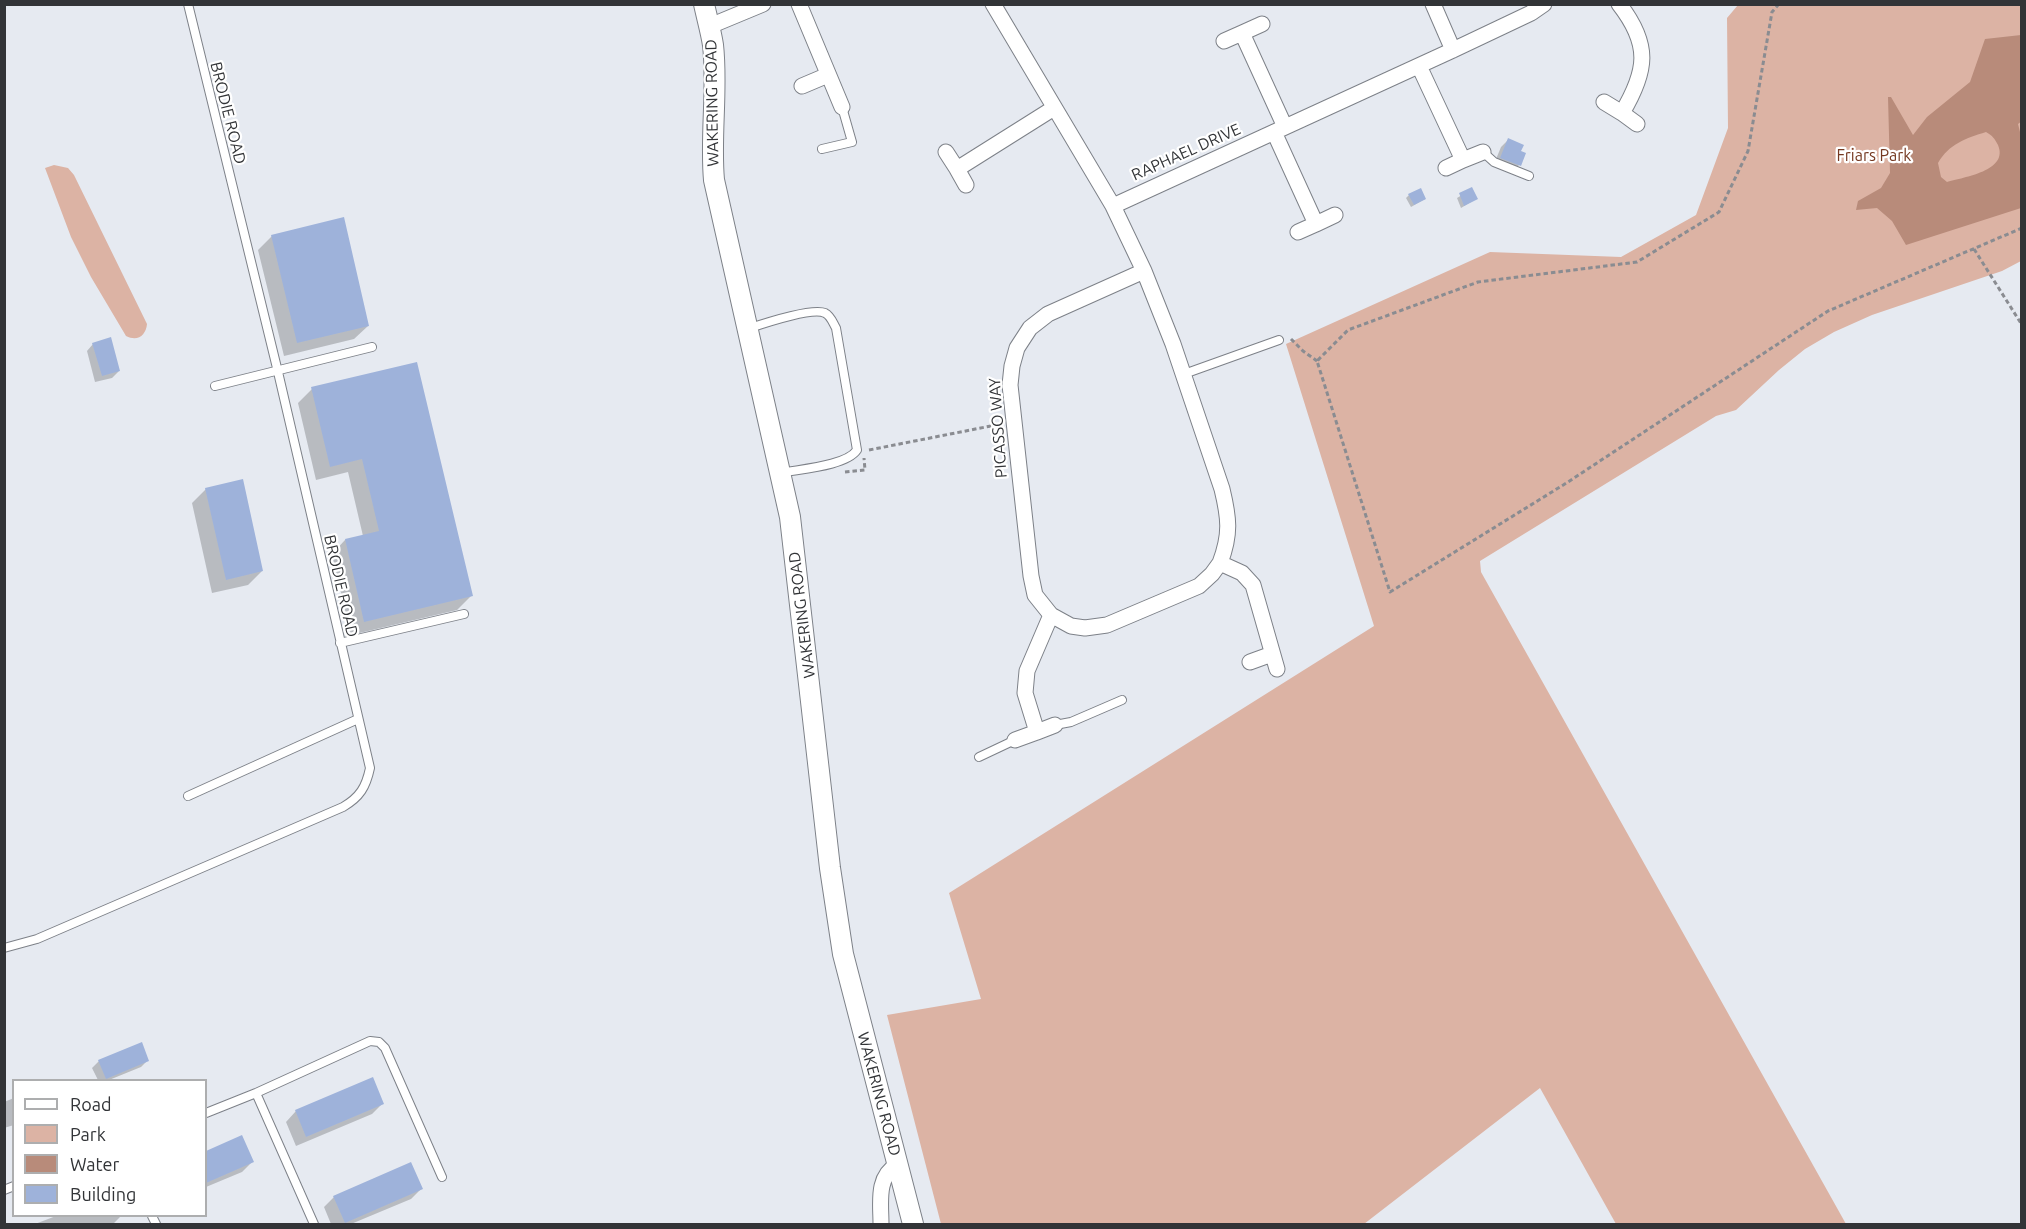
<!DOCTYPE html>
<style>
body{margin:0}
#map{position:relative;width:2026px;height:1229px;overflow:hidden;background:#e6eaf1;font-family:Ubuntu,sans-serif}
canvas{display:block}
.frame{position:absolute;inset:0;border:6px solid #323437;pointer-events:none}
.legend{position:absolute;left:12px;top:1079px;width:195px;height:138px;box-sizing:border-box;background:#fff;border:2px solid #adaeaf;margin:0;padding:8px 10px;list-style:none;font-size:18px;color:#323437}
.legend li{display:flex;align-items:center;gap:12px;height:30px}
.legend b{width:30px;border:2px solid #adaeaf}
</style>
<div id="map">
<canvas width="2026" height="1229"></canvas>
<div class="frame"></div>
<ul class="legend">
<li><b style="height:8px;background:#fff"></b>Road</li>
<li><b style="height:16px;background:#dcb3a4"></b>Park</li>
<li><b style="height:16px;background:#b88b7a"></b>Water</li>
<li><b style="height:16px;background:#9eb2da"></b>Building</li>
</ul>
</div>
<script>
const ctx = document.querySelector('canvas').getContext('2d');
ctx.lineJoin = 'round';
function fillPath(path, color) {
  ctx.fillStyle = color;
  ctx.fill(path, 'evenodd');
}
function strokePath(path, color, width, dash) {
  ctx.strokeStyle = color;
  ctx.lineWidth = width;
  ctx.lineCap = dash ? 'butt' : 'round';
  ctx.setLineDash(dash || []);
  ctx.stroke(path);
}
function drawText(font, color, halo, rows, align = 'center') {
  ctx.font = font + ' Ubuntu,sans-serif';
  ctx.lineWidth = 4.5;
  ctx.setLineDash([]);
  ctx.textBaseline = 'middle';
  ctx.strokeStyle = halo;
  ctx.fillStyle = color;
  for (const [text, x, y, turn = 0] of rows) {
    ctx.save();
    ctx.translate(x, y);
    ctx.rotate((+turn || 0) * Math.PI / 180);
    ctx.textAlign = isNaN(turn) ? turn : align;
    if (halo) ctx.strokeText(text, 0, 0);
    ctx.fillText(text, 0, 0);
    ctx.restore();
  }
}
const green = new Path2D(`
 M 1738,5 L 2021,5 L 2021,261 L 2002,271 L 1872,315 L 1834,332 L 1805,349 L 1779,370 L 1736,410 L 1716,416 L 1480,561 L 1481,572 L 1846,1224 L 1616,1224 L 1540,1088 L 1364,1224 L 941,1224 L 887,1015 L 981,999 L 949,893 L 1374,626 L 1286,344 L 1490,252 L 1621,257 L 1696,215 L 1728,128 L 1727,18 Z
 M 54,165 L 68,168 L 74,175 L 147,324 C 146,335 138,342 126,336 L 91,277 L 71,237 L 45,168 Z`);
const water = new Path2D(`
 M 2021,35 L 2022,121 L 2018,124 L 2022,140 L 2021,208 L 1906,245 L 1892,221 L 1877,208 L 1856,210 L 1858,201 L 1881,188 L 1890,173 L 1888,97 L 1891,97 L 1913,135 L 1927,117 L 1970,82 L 1985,39 ZM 1986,132 C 1993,136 1994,138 1998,145 C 2009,171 1964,177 1947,182 L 1941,177 L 1938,163 C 1949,144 1966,138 1986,132 Z`);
const shadow = new Path2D(`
 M 1508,140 L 1519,165 L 1513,172 L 1494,164 L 1501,147 Z
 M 1472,189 L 1476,199 L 1461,208 L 1457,198 Z
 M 1409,195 L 1425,199 L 1411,207 L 1406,198 Z
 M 272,236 L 368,326 L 354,339 L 284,356 L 258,250 Z
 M 93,344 L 119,371 L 112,378 L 95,382 L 87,351 Z
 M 312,389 L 471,596 L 457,610 L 351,635 L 332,554 L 345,540 L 363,536 L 348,472 L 316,480 L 298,403 Z
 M 206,489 L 262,571 L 248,585 L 212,593 L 192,503 Z
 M 99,1061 L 147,1061 L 141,1067 L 109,1080 L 98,1080 L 92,1068 Z
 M 14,1098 L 14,1125 L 4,1128 L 4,1102 Z
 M 383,1103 L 372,1114 L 296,1146 L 286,1122 L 296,1111 Z
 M 241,1137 L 252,1162 L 242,1172 L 206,1187 L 206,1152 Z
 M 421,1189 L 411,1199 L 351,1224 L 331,1224 L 324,1207 L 334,1197 Z
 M 56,1216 L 119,1216 L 120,1217 L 113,1224 L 35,1224 Z`);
const building = new Path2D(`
 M 1508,138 L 1524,145 L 1521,151 L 1526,153 L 1521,166 L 1500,158 Z
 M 1472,187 L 1478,199 L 1464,206 L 1459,193 Z
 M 1421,188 L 1426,199 L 1414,205 L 1408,194 Z
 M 344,217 L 369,326 L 297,343 L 271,235 Z
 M 111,337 L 120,371 L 102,376 L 92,343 Z
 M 417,362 L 473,596 L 364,622 L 345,539 L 379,531 L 362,459 L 330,467 L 311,387 Z
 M 243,479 L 263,571 L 226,580 L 205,488 Z
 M 142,1042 L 149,1061 L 106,1079 L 98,1060 Z
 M 373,1077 L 384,1104 L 306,1137 L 295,1110 Z
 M 242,1135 L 254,1162 L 206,1183 L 206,1151 Z
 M 411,1162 L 423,1189 L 345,1223 L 333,1196 Z`);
const path = new Path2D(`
 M 1779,4 L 1772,12 L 1748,151 L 1719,212 L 1637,262 L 1478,282 L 1348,330 L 1317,361 L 1390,592 L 1568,482 L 1828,311 L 2022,228
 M 1974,249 L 2022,325
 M 1291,339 L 1303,351 L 1317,361
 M 869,450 L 1001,424
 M 845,472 L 865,470 L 864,458`);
const service = new Path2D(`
 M 822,149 L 852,142 L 842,107
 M 1483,152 L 1494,162 L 1529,176
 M 747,329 C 762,324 812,307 825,313 C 831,316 833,323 836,328 L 857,450 C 846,466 800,469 781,473
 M 1184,374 L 1279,340
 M 215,386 L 372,347
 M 340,643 L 464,614
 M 1055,725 L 1071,722 L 1122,700
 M 979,757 L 1015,740
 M 188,796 L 358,719
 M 4,948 L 37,939 L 343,807 C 360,797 366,787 370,768 L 278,372 L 188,4
 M 256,1093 L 314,1224
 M 206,1113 L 256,1093 L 370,1041 L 379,1042 L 385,1048 L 442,1177
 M 4,1190 L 14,1186
 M 152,1216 L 156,1224`);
const minor = new Path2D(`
 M 799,4 L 842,107
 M 993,4 L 1113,206 L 1144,271 L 1173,344 L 1222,489 C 1229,518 1231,534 1220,563 L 1242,573 L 1253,585 L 1277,669
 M 1433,4 L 1453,50
 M 1619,4 C 1651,45 1647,71 1622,113 L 1637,124
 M 710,26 L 763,4
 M 1242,33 L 1262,24
 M 1224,41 L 1242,33 L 1285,127
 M 1419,66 L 1463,160 L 1446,168
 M 802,86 L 828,75
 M 1604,102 L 1622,113
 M 1274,132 L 1316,224 L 1298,232
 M 946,152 L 957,169
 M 1463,160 L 1483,152
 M 966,185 L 957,169 L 1054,108
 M 1113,206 L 1453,50 L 1531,13 L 1544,4
 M 1316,224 L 1335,215
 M 1051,615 L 1035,595 L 1031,576 L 1010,385 L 1012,366 L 1017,348 L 1030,328 L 1048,314 L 1144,271
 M 1250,662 L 1272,654
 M 1037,732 L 1055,725
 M 1015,740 L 1037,732 L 1025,693 L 1027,671 L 1051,615 L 1071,626 L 1085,628 L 1107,625 L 1199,586 L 1212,574 L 1220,563
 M 881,1224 C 881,1203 876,1177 897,1165`);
const tertiary = new Path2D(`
 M 704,4 C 707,18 711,32 713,45 C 718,89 710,136 714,180 L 790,517 L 830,868 L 843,954 L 913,1224`);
const streetNames = [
 ["WAKERING ROAD",712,103,-91],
 ["BRODIE ROAD",228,113,76],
 ["RAPHAEL DRIVE",1186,152,-24],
 ["PICASSO WAY",998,428,-94],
 ["BRODIE ROAD",341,586,77],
 ["WAKERING ROAD",802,615,-97],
 ["WAKERING ROAD",879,1094,75]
];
const parkNames = [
 ["Friars Park",1874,156]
];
fillPath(green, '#dcb3a4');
fillPath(water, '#b88b7a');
fillPath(shadow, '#0003');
fillPath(building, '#9eb2da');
strokePath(service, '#7d8188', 10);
strokePath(minor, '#7d8188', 17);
strokePath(tertiary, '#7d8188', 22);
strokePath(path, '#8a8c91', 3, [4.5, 3]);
strokePath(service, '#fff', 8);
strokePath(minor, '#fff', 15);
strokePath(tertiary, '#fff', 20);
drawText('16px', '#323437', '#fff', streetNames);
drawText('16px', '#753921', '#fff', parkNames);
</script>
